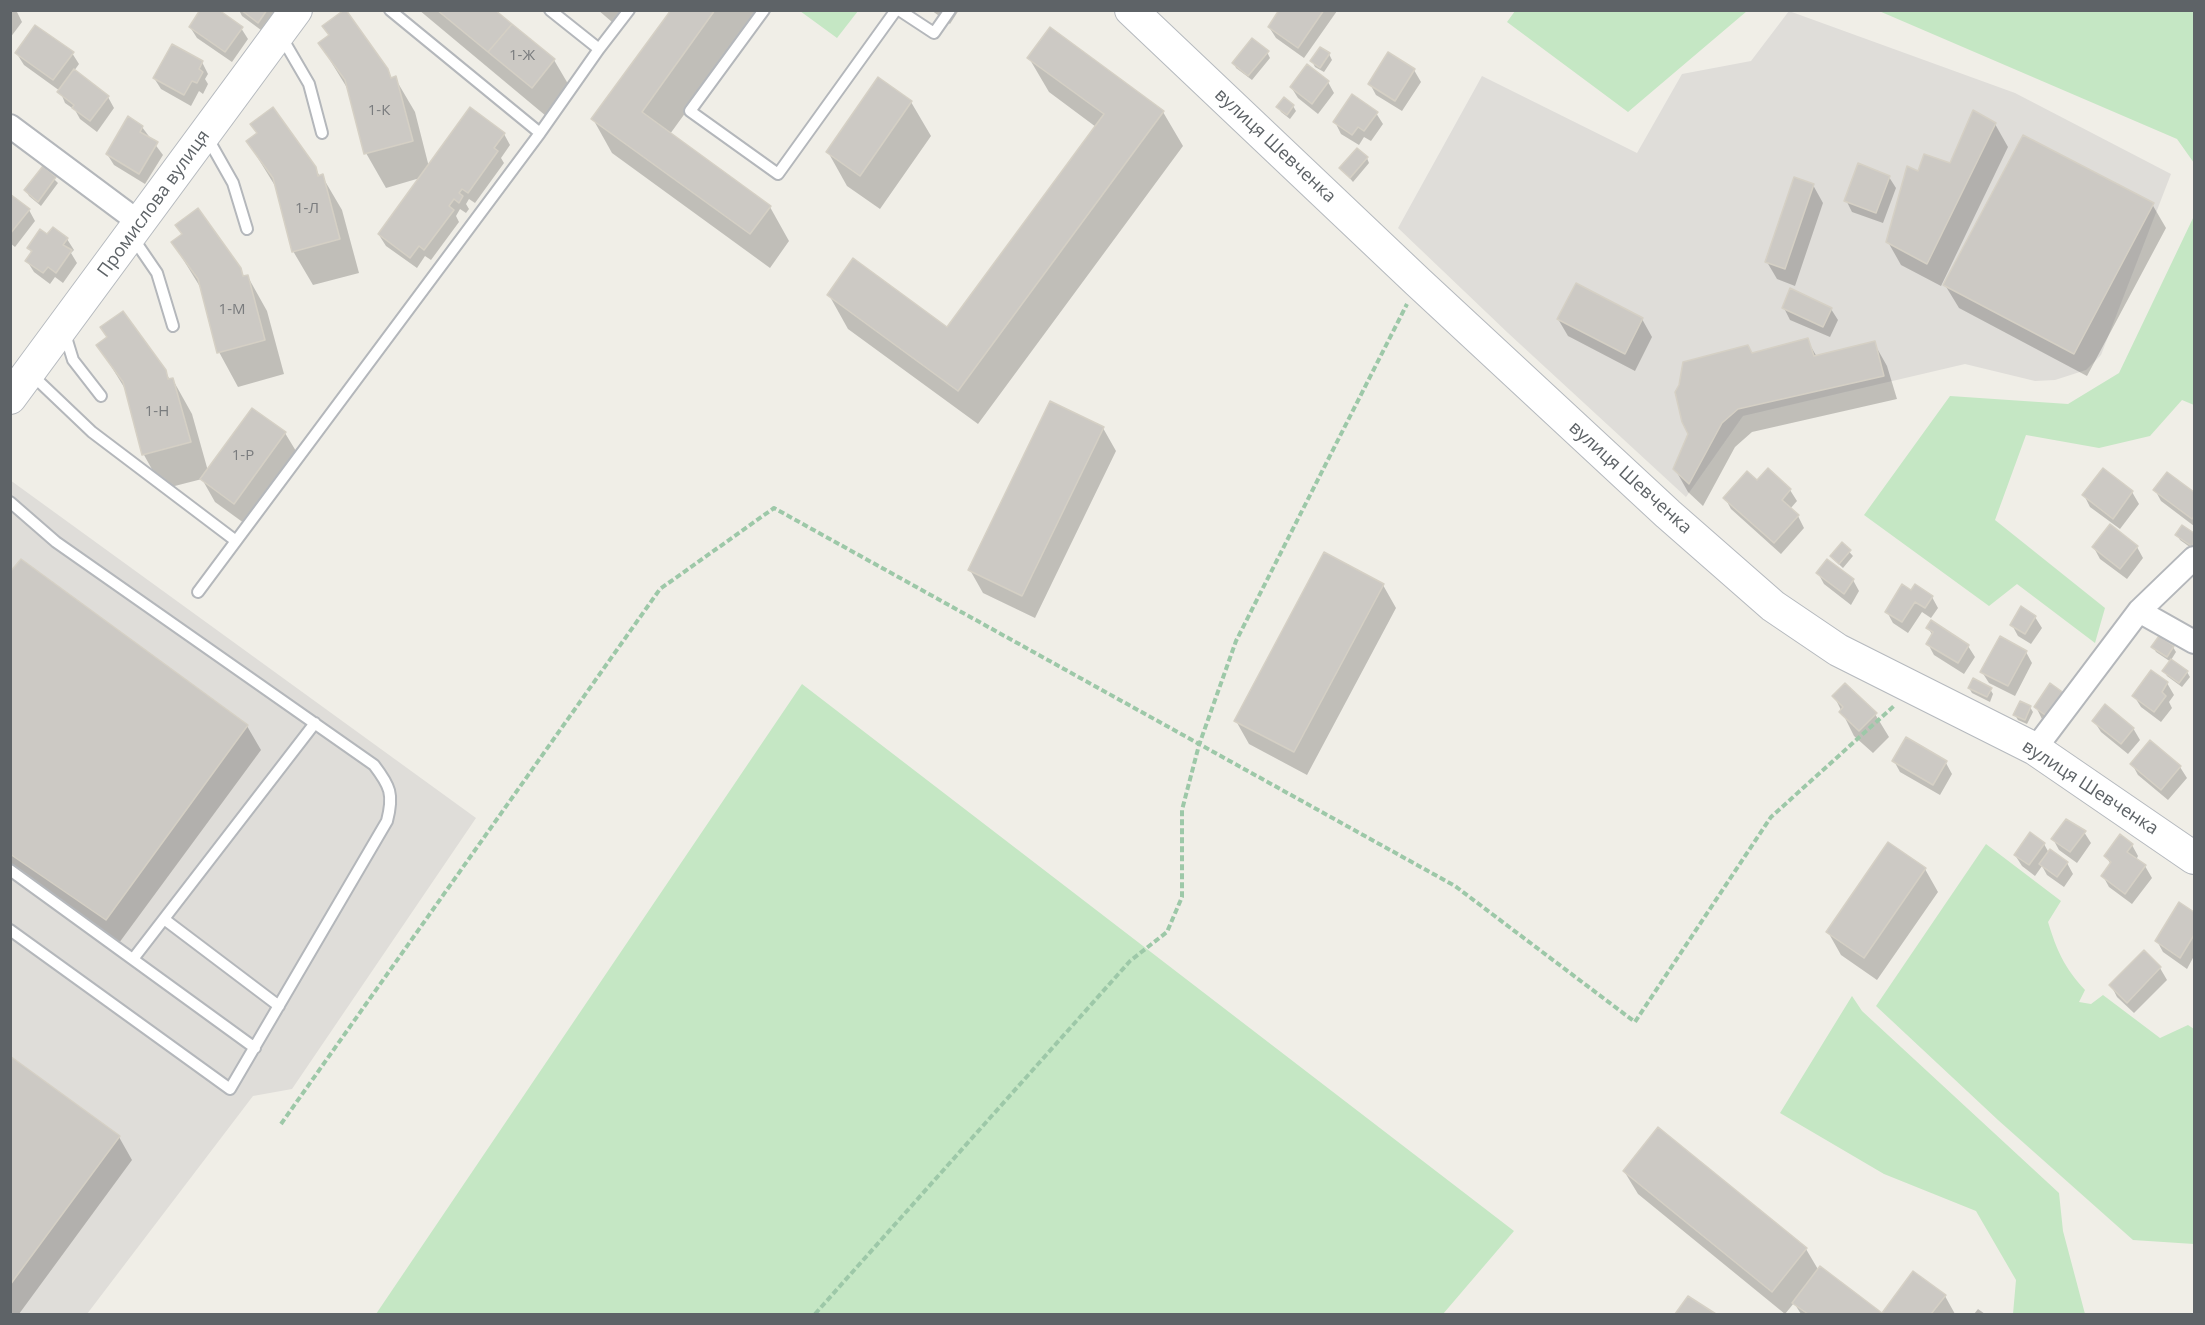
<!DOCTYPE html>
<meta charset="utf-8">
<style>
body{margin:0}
#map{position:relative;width:2205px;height:1325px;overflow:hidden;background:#f0eee7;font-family:"Open Sans",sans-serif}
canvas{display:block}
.frame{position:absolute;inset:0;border:12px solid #5e6367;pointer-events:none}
</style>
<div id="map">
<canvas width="2205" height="1325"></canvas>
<div class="frame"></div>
</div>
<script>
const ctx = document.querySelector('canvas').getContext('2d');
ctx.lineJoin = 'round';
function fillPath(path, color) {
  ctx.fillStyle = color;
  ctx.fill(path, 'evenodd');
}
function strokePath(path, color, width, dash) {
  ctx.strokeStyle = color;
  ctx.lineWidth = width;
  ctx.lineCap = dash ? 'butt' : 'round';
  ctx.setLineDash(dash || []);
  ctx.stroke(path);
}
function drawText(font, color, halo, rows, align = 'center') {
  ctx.font = font + ' "Open Sans",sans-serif';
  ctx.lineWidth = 4.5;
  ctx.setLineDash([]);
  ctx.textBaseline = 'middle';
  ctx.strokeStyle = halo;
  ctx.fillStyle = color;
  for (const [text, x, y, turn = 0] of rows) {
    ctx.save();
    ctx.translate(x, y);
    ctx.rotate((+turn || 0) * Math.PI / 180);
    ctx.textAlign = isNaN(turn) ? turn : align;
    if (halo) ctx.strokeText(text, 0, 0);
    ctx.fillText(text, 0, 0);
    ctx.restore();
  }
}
const industrial = new Path2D(`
 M 1789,11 L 2015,93 L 2171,174 L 2101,355 L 2086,370 L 2055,380 L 2035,381 L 1965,364 L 1743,416 L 1686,497 L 1508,333 L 1398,228 L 1482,76 L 1637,153 L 1682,74 L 1751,61 Z
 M 10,480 L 476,818 L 292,1089 L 253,1096 L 87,1314 L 11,1314 Z`);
const green = new Path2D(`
 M 800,11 L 858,11 L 837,38 Z
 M 1515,11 L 1515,10 L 1747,11 L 1628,112 L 1507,22 Z
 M 1879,11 L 2194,11 L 2194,163 L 2177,139 Z
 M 2194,216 L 2194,405 L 2182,400 L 2150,436 L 2099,448 L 2026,435 L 1995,520 L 2105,608 L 2095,643 L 2017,584 L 1989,606 L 1864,515 L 1950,396 L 2068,404 L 2119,373 Z
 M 802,684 L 1514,1231 L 1443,1314 L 376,1314 Z
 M 1986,844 L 2061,901 L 2048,922 C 2057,951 2064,967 2085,990 L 2079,1002 L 2091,1004 L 2103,995 L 2160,1038 L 2188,1025 L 2194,1029 L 2194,1244 L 2133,1240 L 1998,1120 L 1876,1006 Z
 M 1852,996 L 1862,1011 L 2059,1193 L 2063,1231 L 2085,1314 L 2013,1314 L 2016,1280 L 1976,1211 L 1884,1174 L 1780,1113 Z`);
const shadow = new Path2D(`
 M 10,10 L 16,10 L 22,22 L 10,38 Z
 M 239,10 L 282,10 L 265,33 L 242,16 Z
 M 419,10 L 493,10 L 554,60 L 574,94 L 552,121 Z
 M 598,10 L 621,10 L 612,22 Z
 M 672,10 L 760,10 L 670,134 L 770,207 L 789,241 L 770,268 L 612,153 L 593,119 Z
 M 931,10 L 959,10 L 950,24 Z
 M 1281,10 L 1337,10 L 1337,11 L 1304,58 L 1276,38 L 1269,27 Z
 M 190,27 L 241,28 L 248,39 L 232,62 L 197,38 Z
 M 320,44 L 387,70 L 392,79 L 395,78 L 415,112 L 429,167 L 504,134 L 510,145 L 501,158 L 504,163 L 475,203 L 469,199 L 466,204 L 469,209 L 466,213 L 460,209 L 456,216 L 459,222 L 431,260 L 425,256 L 417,268 L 386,246 L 379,235 L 420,178 L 386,188 L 366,153 L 349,91 Z
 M 1267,52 L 1270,58 L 1252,80 L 1236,68 L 1234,63 Z
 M 72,53 L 79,64 L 74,71 L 108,97 L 114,108 L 97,132 L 80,119 L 75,110 L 65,103 L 60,91 L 24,65 L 17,54 Z
 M 1329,54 L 1332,60 L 1324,72 L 1315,67 L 1312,61 Z
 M 1389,55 L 1414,70 L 1421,82 L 1402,111 L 1376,95 L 1370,84 Z
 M 1029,58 L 1163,112 L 1183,146 L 978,424 L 848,329 L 829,295 L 948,329 L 1096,127 L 1049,92 Z
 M 202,62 L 208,74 L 205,79 L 208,84 L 203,94 L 199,91 L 191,106 L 161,89 L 154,78 Z
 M 1328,82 L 1334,93 L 1318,114 L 1298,98 L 1291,87 Z
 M 911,102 L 931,136 L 880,209 L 847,186 L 828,152 Z
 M 1293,106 L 1296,111 L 1290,119 L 1281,112 L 1278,107 Z
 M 1376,113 L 1383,124 L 1371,141 L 1364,137 L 1359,145 L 1341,134 L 1335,122 Z
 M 252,124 L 315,167 L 320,177 L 322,176 L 342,210 L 359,273 L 313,285 L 293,251 L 277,189 L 248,142 L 258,134 Z
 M 1995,124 L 2008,147 L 1941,286 L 1901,265 L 1888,242 L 1919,173 L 1951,164 Z
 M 142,127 L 163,155 L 145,184 L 114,165 L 107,154 Z
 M 1367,158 L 1369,163 L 1353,182 L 1341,168 Z
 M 43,168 L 58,183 L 41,206 L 29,196 L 26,190 Z
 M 1889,177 L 1896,188 L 1883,223 L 1852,212 L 1846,200 Z
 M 1813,185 L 1823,203 L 1795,286 L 1777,279 L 1767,262 Z
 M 10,196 L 29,210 L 35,221 L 15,247 L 10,243 Z
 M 2152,204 L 2166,228 L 2087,376 L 1959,308 L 1945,285 Z
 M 177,225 L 240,269 L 245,278 L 248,277 L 267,311 L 284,374 L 238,387 L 219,352 L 202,290 L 173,243 L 183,235 Z
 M 47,237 L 67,239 L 74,250 L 71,253 L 77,263 L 63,283 L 55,277 L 50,284 L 34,272 L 27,261 L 32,254 L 29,248 Z
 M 1576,285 L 1642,319 L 1652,337 L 1635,371 L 1568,336 L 1558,319 Z
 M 1784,308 L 1831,309 L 1838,320 L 1830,337 L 1790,320 Z
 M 1807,340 L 1817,357 L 1874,343 L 1887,366 L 1897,399 L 1752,432 L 1735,447 L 1703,506 L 1688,492 L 1675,469 L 1690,434 L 1752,355 Z
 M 98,345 L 165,371 L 170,380 L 173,380 L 192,414 L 208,471 L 253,410 L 285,433 L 299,456 L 248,526 L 215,502 L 202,479 L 163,489 L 144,455 L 127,392 Z
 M 1103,428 L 1116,451 L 1035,618 L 983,593 L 970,570 Z
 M 1768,470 L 1790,490 L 1797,501 L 1790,509 L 1798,516 L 1804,528 L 1781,554 L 1731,509 L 1725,498 L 1757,482 Z
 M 2103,470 L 2132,492 L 2139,504 L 2120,529 L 2090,507 L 2084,495 Z
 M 2167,474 L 2194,494 L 2194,526 L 2161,501 L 2155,490 Z
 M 2183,527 L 2194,535 L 2194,550 L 2180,540 L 2177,535 Z
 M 1842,544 L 1853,556 L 1843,568 L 1831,557 Z
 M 2137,547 L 2143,558 L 2127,579 L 2100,559 L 2094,548 Z
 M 21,561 L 247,726 L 261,750 L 119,943 L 10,867 L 10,575 Z
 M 1818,573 L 1853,580 L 1859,591 L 1851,605 L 1824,584 Z
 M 1383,585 L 1396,608 L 1307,775 L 1249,744 L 1236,721 Z
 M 1912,592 L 1932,597 L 1938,608 L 1931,618 L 1922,612 L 1908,633 L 1893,623 L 1887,612 Z
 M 2035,617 L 2042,628 L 2031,644 L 2018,636 L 2012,625 Z
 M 1928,628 L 1968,646 L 1975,657 L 1964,674 L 1934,655 L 1928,644 L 1933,636 Z
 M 2153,647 L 2173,647 L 2176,652 L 2171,660 L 2187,672 L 2190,677 L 2182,687 L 2167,676 L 2164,671 L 2171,662 L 2156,652 Z
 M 2026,652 L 2032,663 L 2015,696 L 1989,683 L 1982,672 Z
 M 2152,672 L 2167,683 L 2174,695 L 2169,702 L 2172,708 L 2161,722 L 2141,707 L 2134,696 Z
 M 2050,685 L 2059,730 L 2042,719 L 2036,707 Z
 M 1969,688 L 1990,689 L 1993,694 L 1990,702 L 1972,693 Z
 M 1834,696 L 1875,714 L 1889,737 L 1873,753 L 1854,736 Z
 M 2030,707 L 2033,712 L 2027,724 L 2018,720 L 2015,715 Z
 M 2094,721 L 2133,728 L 2140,740 L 2128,754 L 2101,732 Z
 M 2151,742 L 2180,767 L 2187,778 L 2168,800 L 2138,775 L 2132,764 Z
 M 1894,761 L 1946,763 L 1952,774 L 1940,795 L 1900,772 Z
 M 2084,832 L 2091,843 L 2077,863 L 2059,850 L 2053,839 Z
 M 2044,844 L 2049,853 L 2067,863 L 2073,874 L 2064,887 L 2047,875 L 2042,866 L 2035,876 L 2022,866 L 2015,855 Z
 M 2132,845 L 2138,856 L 2136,860 L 2145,866 L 2152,878 L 2132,904 L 2109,887 L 2103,876 L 2111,865 L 2106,856 Z
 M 1925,869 L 1938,892 L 1877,980 L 1841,955 L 1828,932 Z
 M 2180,904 L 2194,914 L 2194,956 L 2187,969 L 2163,952 L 2157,941 Z
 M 2144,952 L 2160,968 L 2167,980 L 2134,1013 L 2117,997 L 2111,985 Z
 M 10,1058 L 119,1137 L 132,1160 L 19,1314 L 10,1314 Z
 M 1624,1171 L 1806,1249 L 1819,1271 L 1820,1268 L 1882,1314 L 1801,1314 L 1794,1303 L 1785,1314 L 1638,1194 Z
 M 1913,1273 L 1945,1296 L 1955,1314 L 1882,1314 Z
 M 1978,1309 L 1985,1314 L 1974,1314 Z`);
const building = new Path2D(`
 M 200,10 L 219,10 L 243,27 L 225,52 L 189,27 Z
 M 241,10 L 267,10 L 258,23 Z
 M 344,10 L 346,10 L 388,69 L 391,78 L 396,76 L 413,141 L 364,154 L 345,80 L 318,43 L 329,35 L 322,26 Z
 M 437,10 L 495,10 L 512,24 L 488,52 Z
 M 671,10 L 715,10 L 642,112 L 771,206 L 750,234 L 591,119 Z
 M 1279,10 L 1324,10 L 1298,48 L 1268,27 Z
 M 512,24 L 555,59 L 532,88 L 488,52 Z
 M 35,25 L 74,52 L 53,80 L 15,53 Z
 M 1050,27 L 1164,111 L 958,391 L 827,295 L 853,258 L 947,327 L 1104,114 L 1027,58 Z
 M 1252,38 L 1269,51 L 1248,76 L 1232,63 Z
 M 172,44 L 203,61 L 199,69 L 203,72 L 197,83 L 192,81 L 184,95 L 153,78 Z
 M 1320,47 L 1330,53 L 1320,68 L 1310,61 Z
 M 1388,52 L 1415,69 L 1395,101 L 1368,84 Z
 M 1307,64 L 1329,81 L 1312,104 L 1290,87 Z
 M 74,69 L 109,96 L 90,121 L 72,108 L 74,105 L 57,92 Z
 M 878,77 L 912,101 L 860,176 L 826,152 Z
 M 1352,94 L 1378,112 L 1364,131 L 1358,127 L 1352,135 L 1333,122 Z
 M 1284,97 L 1294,105 L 1287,115 L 1276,107 Z
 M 273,107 L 316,167 L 318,176 L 323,174 L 340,239 L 292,252 L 273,178 L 246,141 L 257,133 L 250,124 Z
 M 470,107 L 505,133 L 494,148 L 498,151 L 468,193 L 462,189 L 459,193 L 463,196 L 459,203 L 454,199 L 449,206 L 454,210 L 424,250 L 419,246 L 410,258 L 378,234 Z
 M 1973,110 L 1996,123 L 1927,264 L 1886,242 L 1907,166 L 1918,171 L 1924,154 L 1950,163 Z
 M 128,116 L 143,126 L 140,132 L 158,142 L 139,174 L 106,154 Z
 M 2023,135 L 2154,203 L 2074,354 L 1943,285 Z
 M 1357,148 L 1368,157 L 1350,178 L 1339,168 Z
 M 1858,163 L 1890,176 L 1876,213 L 1844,201 Z
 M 43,166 L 56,177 L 38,202 L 24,190 Z
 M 1794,177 L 1814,184 L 1785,269 L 1765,262 Z
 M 10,194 L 30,209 L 10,234 Z
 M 198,208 L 241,268 L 243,276 L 248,275 L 265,340 L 217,353 L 198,279 L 171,242 L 182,234 L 175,225 Z
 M 53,227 L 68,238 L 63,245 L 72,250 L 56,273 L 48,267 L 43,273 L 25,261 L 32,251 L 27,248 L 40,229 L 47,234 Z
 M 1576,283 L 1643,318 L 1625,354 L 1557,319 Z
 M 1790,288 L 1832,308 L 1823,327 L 1782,308 Z
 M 123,311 L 166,370 L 168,379 L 173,378 L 191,442 L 142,455 L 123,382 L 96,345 L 107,337 L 100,327 Z
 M 1808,338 L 1814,356 L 1875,341 L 1884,376 L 1738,409 L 1722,423 L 1689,484 L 1673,469 L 1688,434 L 1682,422 L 1675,392 L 1679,385 L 1683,362 L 1748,345 L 1752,353 Z
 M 1050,401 L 1104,427 L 1022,596 L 968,570 Z
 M 252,408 L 286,432 L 234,504 L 200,479 Z
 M 1768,468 L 1791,489 L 1782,500 L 1799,515 L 1774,543 L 1723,498 L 1747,471 L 1757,480 Z
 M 2103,468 L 2133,491 L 2113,519 L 2082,495 Z
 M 2167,472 L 2194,492 L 2194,516 L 2192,519 L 2153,490 Z
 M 2110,524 L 2138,546 L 2120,569 L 2092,547 Z
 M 2182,525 L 2194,533 L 2193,547 L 2175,535 Z
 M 1842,542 L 1851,550 L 1839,564 L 1830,556 Z
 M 1324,552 L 1384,584 L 1294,752 L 1234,721 Z
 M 21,559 L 248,725 L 106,920 L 10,854 L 10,572 Z
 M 1827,559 L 1854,579 L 1844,594 L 1816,573 Z
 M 1902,584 L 1911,590 L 1915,584 L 1933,596 L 1925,608 L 1915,602 L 1902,622 L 1885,612 Z
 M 2021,606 L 2036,616 L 2025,634 L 2010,625 Z
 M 1931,620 L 1969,645 L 1958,663 L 1926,644 L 1933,632 L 1926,628 Z
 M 2000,636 L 2027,651 L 2008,686 L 1980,672 Z
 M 2159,636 L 2174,646 L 2167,657 L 2151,647 Z
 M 2171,659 L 2188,671 L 2179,683 L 2162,671 Z
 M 2151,670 L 2168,682 L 2162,692 L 2166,696 L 2154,712 L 2132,696 Z
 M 1973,678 L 1992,688 L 1987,697 L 1968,688 Z
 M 1845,683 L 1877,713 L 1859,731 L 1839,712 L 1843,707 L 1832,696 Z
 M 2050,683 L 2068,696 L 2052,720 L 2034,707 Z
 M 2020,701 L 2031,706 L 2025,720 L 2013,715 Z
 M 2105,704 L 2134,728 L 2121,744 L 2092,721 Z
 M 1906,737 L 1947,761 L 1933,785 L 1892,761 Z
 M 2150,740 L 2181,766 L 2161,790 L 2130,764 Z
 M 2066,819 L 2086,831 L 2070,852 L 2051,839 Z
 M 2030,832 L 2045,843 L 2029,865 L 2014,855 Z
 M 2120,834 L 2133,844 L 2127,852 L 2146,865 L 2125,894 L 2101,876 L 2111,862 L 2104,856 Z
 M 1888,842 L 1926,868 L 1864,958 L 1826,932 Z
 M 2050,849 L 2068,862 L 2057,877 L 2039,864 Z
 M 2179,902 L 2194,912 L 2194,935 L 2180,958 L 2155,941 Z
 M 2144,950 L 2161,967 L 2127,1003 L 2109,985 Z
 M 10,1056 L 120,1136 L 10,1285 Z
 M 1658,1127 L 1807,1248 L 1772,1292 L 1623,1171 Z
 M 1820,1266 L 1882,1313 L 1913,1271 L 1946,1295 L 1931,1314 L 1808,1314 L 1792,1303 Z
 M 1688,1296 L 1716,1314 L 1675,1314 Z`);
const path = new Path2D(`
 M 281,1124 L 660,589 L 774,508 L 1455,886 L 1635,1022 L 1771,817 L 1895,705
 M 815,1314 L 1130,961 L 1167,932 L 1182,897 L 1182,810 L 1199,745 L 1236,641 L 1407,304`);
const lane = new Path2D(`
 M 390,10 L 540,133 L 599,49
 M 550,10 L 599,49 L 629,10
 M 764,10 L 690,111 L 778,174 L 896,10
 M 899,10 L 934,33 L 950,10
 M 281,36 L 309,84 L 322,133
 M 207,137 L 233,183 L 247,229
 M 133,238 L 157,273 L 173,326
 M 65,334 L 73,360 L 101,396
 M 30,373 L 92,432 L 236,541
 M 10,502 L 56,542 L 374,765 C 390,786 394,794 387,821 L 230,1089 L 10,930
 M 198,592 L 540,133
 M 10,870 L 255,1048
 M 164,919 L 279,1006
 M 133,959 L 315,723`);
const street = new Path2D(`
 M 10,126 L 140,223
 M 2139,611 L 2194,642
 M 2035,749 L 2139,611 L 2194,558`);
const secondary = new Path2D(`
 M 1131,10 L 1418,282 L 1668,514 L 1773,606 L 1838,650 L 2035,749 L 2194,858
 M 10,398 L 296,10`);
const numberNames = [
 ["1-Ж",522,56],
 ["1-К",379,111],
 ["1-Л",307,209],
 ["1-М",232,310],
 ["1-Н",157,412],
 ["1-Р",243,456]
];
const streetNames = [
 ["вулиця Шевченка",1275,146,43],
 ["Промислова вулиця",154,204,-54],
 ["вулиця Шевченка",1630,478,42],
 ["вулиця Шевченка",2090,788,33]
];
fillPath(industrial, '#dfddd9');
fillPath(green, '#c5e7c4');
fillPath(shadow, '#0003');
fillPath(building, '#ccc9c4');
strokePath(building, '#d5d0c5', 1.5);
strokePath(lane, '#b4b7bb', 14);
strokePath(street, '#b4b7bb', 26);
strokePath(secondary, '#b5b9be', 34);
strokePath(path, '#9dc8a8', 4, [6, 3]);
strokePath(lane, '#fff', 10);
strokePath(street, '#fff', 22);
strokePath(secondary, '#fff', 32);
drawText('15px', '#7a7c7e', null, numberNames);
drawText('18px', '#5e6367', '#fff', streetNames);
</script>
